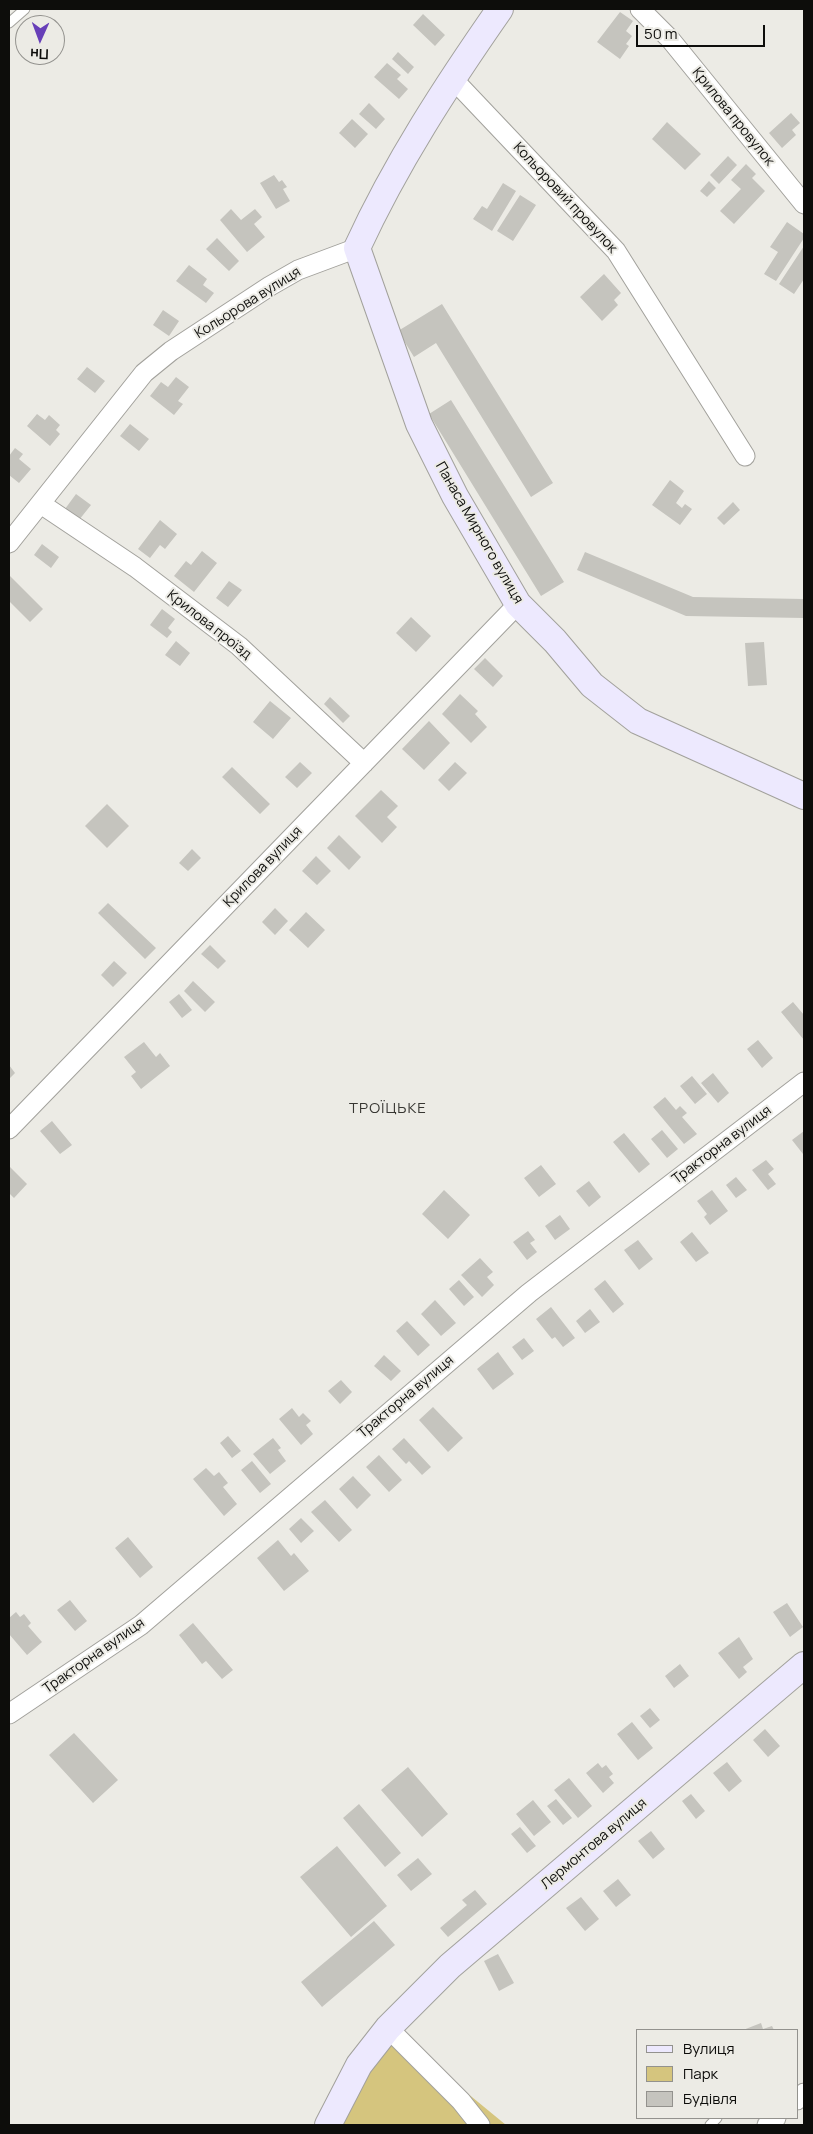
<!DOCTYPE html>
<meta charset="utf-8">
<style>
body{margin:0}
#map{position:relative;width:813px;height:2134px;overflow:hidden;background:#ecebe5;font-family:Manrope,sans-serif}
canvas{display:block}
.frame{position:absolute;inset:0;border:10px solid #0d0d0b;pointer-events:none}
.legend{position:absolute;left:636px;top:2029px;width:162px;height:90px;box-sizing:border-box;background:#ecebe5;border:1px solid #93928e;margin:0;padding:6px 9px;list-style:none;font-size:15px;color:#0d0d0b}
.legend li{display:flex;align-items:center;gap:10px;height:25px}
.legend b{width:25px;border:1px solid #93928e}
.north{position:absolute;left:15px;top:15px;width:50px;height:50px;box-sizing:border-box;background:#ecebe5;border:1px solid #93928e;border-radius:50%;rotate:182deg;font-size:14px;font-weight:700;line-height:20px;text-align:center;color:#0d0d0b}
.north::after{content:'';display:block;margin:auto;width:18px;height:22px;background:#673fb8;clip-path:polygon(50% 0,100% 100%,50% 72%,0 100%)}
.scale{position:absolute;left:636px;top:25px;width:129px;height:22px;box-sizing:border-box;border:2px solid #0d0d0b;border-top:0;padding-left:6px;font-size:15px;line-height:18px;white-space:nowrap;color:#0d0d0b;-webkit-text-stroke:4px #ecebe5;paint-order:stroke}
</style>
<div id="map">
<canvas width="813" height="2134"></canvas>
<div class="frame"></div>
<ul class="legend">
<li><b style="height:6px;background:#ede9fe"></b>Вулиця</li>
<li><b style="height:14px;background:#d5c57e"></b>Парк</li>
<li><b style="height:14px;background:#c5c4be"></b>Будівля</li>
</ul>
<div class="north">Пн</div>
<div class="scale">50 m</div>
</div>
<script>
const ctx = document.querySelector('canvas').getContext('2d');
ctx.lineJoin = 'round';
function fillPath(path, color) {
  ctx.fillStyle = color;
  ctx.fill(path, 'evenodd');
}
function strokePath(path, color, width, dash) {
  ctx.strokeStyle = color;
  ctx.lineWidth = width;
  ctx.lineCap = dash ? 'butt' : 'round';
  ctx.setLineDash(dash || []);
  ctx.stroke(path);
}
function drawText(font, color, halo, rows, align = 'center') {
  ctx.font = font + ' Manrope,sans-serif';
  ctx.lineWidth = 4;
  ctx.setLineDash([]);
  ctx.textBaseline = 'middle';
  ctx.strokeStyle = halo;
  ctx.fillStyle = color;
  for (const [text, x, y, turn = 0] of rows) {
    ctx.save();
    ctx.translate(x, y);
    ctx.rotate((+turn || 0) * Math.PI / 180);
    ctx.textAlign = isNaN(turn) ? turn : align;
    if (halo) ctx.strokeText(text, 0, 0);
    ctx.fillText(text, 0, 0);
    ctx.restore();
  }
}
const green = new Path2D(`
 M 388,2028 L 506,2125 L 328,2125 Z`);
const building = new Path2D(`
 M 620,12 L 633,21 L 626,31 L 632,36 L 626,44 L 629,46 L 620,59 L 597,42 Z
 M 423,14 L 445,35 L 435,46 L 413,25 Z
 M 398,52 L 414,67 L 408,74 L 392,59 Z
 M 387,63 L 401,75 L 397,79 L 408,89 L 399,99 L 374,77 Z
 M 369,103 L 385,119 L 376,129 L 359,114 Z
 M 791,113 L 800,123 L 792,130 L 796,135 L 782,148 L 769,133 Z
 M 352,119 L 368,134 L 355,148 L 339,133 Z
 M 667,122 L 701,154 L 685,170 L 652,139 Z
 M 728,156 L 737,165 L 719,184 L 710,175 Z
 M 746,164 L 756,174 L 752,178 L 765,191 L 734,224 L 720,211 L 741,189 L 731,180 Z
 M 274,175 L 279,182 L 282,180 L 287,187 L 283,189 L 290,201 L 276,209 L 260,183 Z
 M 709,181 L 716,188 L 707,197 L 700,191 Z
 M 503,183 L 516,191 L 492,231 L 473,219 L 482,206 L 487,209 Z
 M 520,195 L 536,205 L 513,241 L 497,231 Z
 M 231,209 L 241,220 L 255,209 L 262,217 L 254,224 L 265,237 L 247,252 L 220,220 Z
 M 787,222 L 804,234 L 804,238 L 776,281 L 764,274 L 778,252 L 770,247 Z
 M 217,238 L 239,261 L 229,271 L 206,249 Z
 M 804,246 L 804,279 L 794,294 L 779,284 Z
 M 189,265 L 207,279 L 203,285 L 214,293 L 206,303 L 176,281 Z
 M 604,274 L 621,293 L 614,300 L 618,305 L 602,321 L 580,297 Z
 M 442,304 L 553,483 L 531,497 L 436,343 L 414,357 L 398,331 Z
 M 163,310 L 179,321 L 169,336 L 153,325 Z
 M 87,367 L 105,381 L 95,393 L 77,379 Z
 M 176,377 L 189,387 L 178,401 L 183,404 L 174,415 L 150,396 L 161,382 L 168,387 Z
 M 451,400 L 564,582 L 541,596 L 429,414 Z
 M 37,414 L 45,420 L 49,415 L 60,425 L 56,430 L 60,434 L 50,446 L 27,426 Z
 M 130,424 L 149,439 L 139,451 L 120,436 Z
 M 15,448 L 23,454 L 19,459 L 31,469 L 19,483 L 9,475 L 9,456 Z
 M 670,480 L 684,491 L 676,503 L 682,508 L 685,504 L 692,509 L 680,525 L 652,505 Z
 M 76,494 L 91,505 L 79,520 L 65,509 Z
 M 733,502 L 740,510 L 724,525 L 717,518 Z
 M 160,520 L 177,534 L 165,549 L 160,545 L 150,558 L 138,549 Z
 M 42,544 L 59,557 L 51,568 L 34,555 Z
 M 202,551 L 217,563 L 194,592 L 174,576 L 186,561 L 191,565 Z
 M 585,552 L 693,597 L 804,599 L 804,618 L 686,616 L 577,570 Z
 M 10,576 L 43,609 L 30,622 L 9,601 Z
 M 229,581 L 242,590 L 228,607 L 216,598 Z
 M 162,609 L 175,619 L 168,628 L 172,632 L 167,638 L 150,625 Z
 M 411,617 L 431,636 L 416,652 L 396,633 Z
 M 176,641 L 190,653 L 180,666 L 165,655 Z
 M 764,642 L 767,685 L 748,686 L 745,643 Z
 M 485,658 L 503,676 L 493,687 L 474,669 Z
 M 460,694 L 478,711 L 475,714 L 487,727 L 471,743 L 442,714 Z
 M 330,697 L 350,716 L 343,723 L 324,704 Z
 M 270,701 L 291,718 L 273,739 L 253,722 Z
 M 429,721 L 450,743 L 424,770 L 402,749 Z
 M 300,762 L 312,773 L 297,788 L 285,777 Z
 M 455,762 L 467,773 L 449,791 L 438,780 Z
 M 232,767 L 270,804 L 260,814 L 222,777 Z
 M 381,790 L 398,806 L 387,817 L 397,827 L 382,843 L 355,816 Z
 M 107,804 L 129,826 L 107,848 L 85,826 Z
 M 339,835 L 361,857 L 349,870 L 327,848 Z
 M 192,849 L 201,858 L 188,871 L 179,863 Z
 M 316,856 L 331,871 L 317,885 L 302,871 Z
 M 108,903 L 156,948 L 145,959 L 98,913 Z
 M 275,908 L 288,921 L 275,935 L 262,922 Z
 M 306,912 L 325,930 L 308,948 L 289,930 Z
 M 210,945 L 226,961 L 218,969 L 201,954 Z
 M 114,961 L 127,973 L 113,987 L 101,975 Z
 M 193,981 L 215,1002 L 205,1012 L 184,991 Z
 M 179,994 L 192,1010 L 182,1018 L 169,1002 Z
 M 793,1002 L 804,1015 L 804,1040 L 781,1012 Z
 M 758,1040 L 773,1058 L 762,1068 L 747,1049 Z
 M 144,1042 L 156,1057 L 160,1053 L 170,1066 L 141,1089 L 131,1076 L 136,1072 L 124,1057 Z
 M 9,1065 L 15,1073 L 9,1079 Z
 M 713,1073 L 729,1093 L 718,1103 L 701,1083 Z
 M 692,1076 L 707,1094 L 695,1104 L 680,1086 Z
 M 665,1097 L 676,1110 L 680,1106 L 687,1113 L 682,1117 L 697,1134 L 684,1144 L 653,1107 Z
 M 52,1121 L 72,1145 L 60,1154 L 40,1131 Z
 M 662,1130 L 678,1149 L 667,1158 L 651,1139 Z
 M 804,1131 L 804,1153 L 803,1154 L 792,1140 Z
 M 624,1133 L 650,1164 L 639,1173 L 613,1142 Z
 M 766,1160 L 774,1169 L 768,1174 L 776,1184 L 768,1190 L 752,1170 Z
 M 541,1165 L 556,1184 L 539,1197 L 524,1178 Z
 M 9,1166 L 27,1184 L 14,1198 L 9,1193 Z
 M 736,1177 L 747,1190 L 736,1198 L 726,1185 Z
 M 589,1181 L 601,1197 L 589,1207 L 576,1191 Z
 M 444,1190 L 470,1215 L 448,1239 L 422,1214 Z
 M 712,1190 L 728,1211 L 710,1225 L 704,1217 L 707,1214 L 697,1201 Z
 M 560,1215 L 570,1229 L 555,1240 L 545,1226 Z
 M 528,1231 L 535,1240 L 530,1243 L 537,1252 L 527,1260 L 513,1242 Z
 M 692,1232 L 709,1253 L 696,1262 L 680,1242 Z
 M 638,1240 L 653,1259 L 639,1270 L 624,1250 Z
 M 480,1258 L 493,1272 L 487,1277 L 494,1285 L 482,1297 L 461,1275 Z
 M 459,1280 L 474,1297 L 464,1306 L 449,1289 Z
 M 605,1280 L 624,1304 L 613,1313 L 594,1289 Z
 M 435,1300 L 456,1323 L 441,1336 L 421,1314 Z
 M 551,1307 L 575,1338 L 563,1347 L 555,1337 L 552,1339 L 536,1319 Z
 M 590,1309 L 600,1322 L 585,1333 L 576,1321 Z
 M 407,1321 L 430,1345 L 418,1356 L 396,1331 Z
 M 524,1338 L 534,1351 L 522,1360 L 512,1347 Z
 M 498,1352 L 514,1374 L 493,1390 L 477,1369 Z
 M 384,1355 L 401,1371 L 391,1381 L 374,1366 Z
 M 341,1380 L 352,1392 L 340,1404 L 328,1391 Z
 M 433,1407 L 463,1438 L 448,1452 L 419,1420 Z
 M 292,1408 L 299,1417 L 303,1413 L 311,1421 L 306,1425 L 313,1434 L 301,1445 L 279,1419 Z
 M 228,1436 L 241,1451 L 232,1458 L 220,1443 Z
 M 273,1438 L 281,1448 L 278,1450 L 286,1461 L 270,1474 L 253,1454 Z
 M 404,1438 L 431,1467 L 422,1475 L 409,1461 L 406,1464 L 392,1449 Z
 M 379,1455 L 402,1480 L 389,1492 L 366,1467 Z
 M 252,1461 L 271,1484 L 260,1493 L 241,1470 Z
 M 206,1468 L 214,1476 L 219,1472 L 228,1483 L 223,1487 L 237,1504 L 224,1516 L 193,1479 Z
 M 353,1476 L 371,1495 L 357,1509 L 339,1489 Z
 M 325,1500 L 352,1530 L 339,1542 L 311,1512 Z
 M 301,1518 L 314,1531 L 301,1543 L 289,1529 Z
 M 128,1537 L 153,1567 L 140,1578 L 115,1548 Z
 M 278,1540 L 291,1556 L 294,1553 L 309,1571 L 284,1591 L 257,1558 Z
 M 70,1600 L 87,1621 L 75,1631 L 57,1610 Z
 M 787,1603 L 803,1627 L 790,1637 L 773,1612 Z
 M 16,1612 L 20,1617 L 24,1614 L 31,1623 L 28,1626 L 42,1642 L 27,1655 L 9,1634 L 9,1618 Z
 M 193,1623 L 233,1670 L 222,1679 L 206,1661 L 202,1664 L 179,1635 Z
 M 739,1637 L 753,1659 L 743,1667 L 747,1672 L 739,1679 L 718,1653 Z
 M 680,1664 L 689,1676 L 674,1688 L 665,1676 Z
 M 650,1708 L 660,1720 L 650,1728 L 640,1716 Z
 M 632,1722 L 653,1748 L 638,1760 L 617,1734 Z
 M 765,1729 L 780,1746 L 768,1757 L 753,1740 Z
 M 74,1733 L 118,1780 L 93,1803 L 49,1755 Z
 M 727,1762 L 742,1781 L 729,1792 L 713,1773 Z
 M 598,1763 L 602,1768 L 606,1765 L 613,1774 L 609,1777 L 614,1783 L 603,1793 L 586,1773 Z
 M 408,1767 L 448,1814 L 422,1837 L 381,1790 Z
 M 569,1778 L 592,1806 L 578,1818 L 554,1790 Z
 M 691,1794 L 705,1811 L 696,1819 L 682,1801 Z
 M 556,1799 L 572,1818 L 563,1825 L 547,1806 Z
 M 533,1800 L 551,1822 L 534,1836 L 516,1814 Z
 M 359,1804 L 401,1853 L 385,1867 L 343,1818 Z
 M 520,1827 L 536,1846 L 527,1853 L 511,1834 Z
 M 651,1831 L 665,1849 L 653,1859 L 638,1841 Z
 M 337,1846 L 387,1906 L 351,1937 L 300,1877 Z
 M 418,1858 L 432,1874 L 411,1891 L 397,1875 Z
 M 618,1879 L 631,1895 L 616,1907 L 603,1891 Z
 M 475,1890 L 487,1904 L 448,1937 L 440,1928 L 467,1905 L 462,1900 Z
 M 581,1897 L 599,1919 L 585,1931 L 566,1908 Z
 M 374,1921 L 395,1945 L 322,2007 L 301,1982 Z
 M 498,1954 L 514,1983 L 499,1991 L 484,1961 Z
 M 761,2023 L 763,2029 L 772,2026 L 774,2030 L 743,2030 Z`);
const lane = new Path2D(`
 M 9,23 L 25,9
 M 710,2125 L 717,2118`);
const street = new Path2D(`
 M 640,9 L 670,39 L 804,204
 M 452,78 L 616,251 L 745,456
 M 41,504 L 135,567 L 239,646 L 364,763
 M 9,543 L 144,373 L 171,351 L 270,286 L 298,270 L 357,248
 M 9,1129 L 518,604
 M 9,1714 L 141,1625 L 529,1293 L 804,1082
 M 388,2028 L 461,2101 L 480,2125
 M 797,2100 L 804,2093
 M 767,2125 L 776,2118`);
const secondary = new Path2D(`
 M 500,9 C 447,85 396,163 357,248 L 419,424 L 455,496 L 518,604 L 555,641 L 592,685 L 638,721 L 804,796
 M 328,2125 L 359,2065 L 388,2028 L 450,1966 L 804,1665`);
const streetNames = [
 ["Крилова провулок",733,117,51],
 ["Кольоровий провулок",565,198,47],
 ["Кольорова вулиця",248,303,-32],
 ["Панаса Мирного вулиця",479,533,60],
 ["Крилова проїзд",209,625,38],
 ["Крилова вулиця",263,867,-46],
 ["Тракторна вулиця",722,1145,-37],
 ["Тракторна вулиця",406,1397,-40],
 ["Тракторна вулиця",94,1656,-35],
 ["Лермонтова вулиця",594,1844,-40]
];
const neighbourhoodNames = [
 ["ТРОЇЦЬКЕ",388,1109]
];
fillPath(green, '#d5c57e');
fillPath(building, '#c5c4be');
strokePath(lane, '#a2a19c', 11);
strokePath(street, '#a2a19c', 21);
strokePath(secondary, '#a2a19c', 28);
strokePath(lane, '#fff', 9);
strokePath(street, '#fff', 19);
strokePath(secondary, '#ede9fe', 26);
drawText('14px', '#0d0d0b', '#ecebe5', streetNames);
ctx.letterSpacing = '1px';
drawText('15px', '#373632', '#ecebe5', neighbourhoodNames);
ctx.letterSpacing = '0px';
</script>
